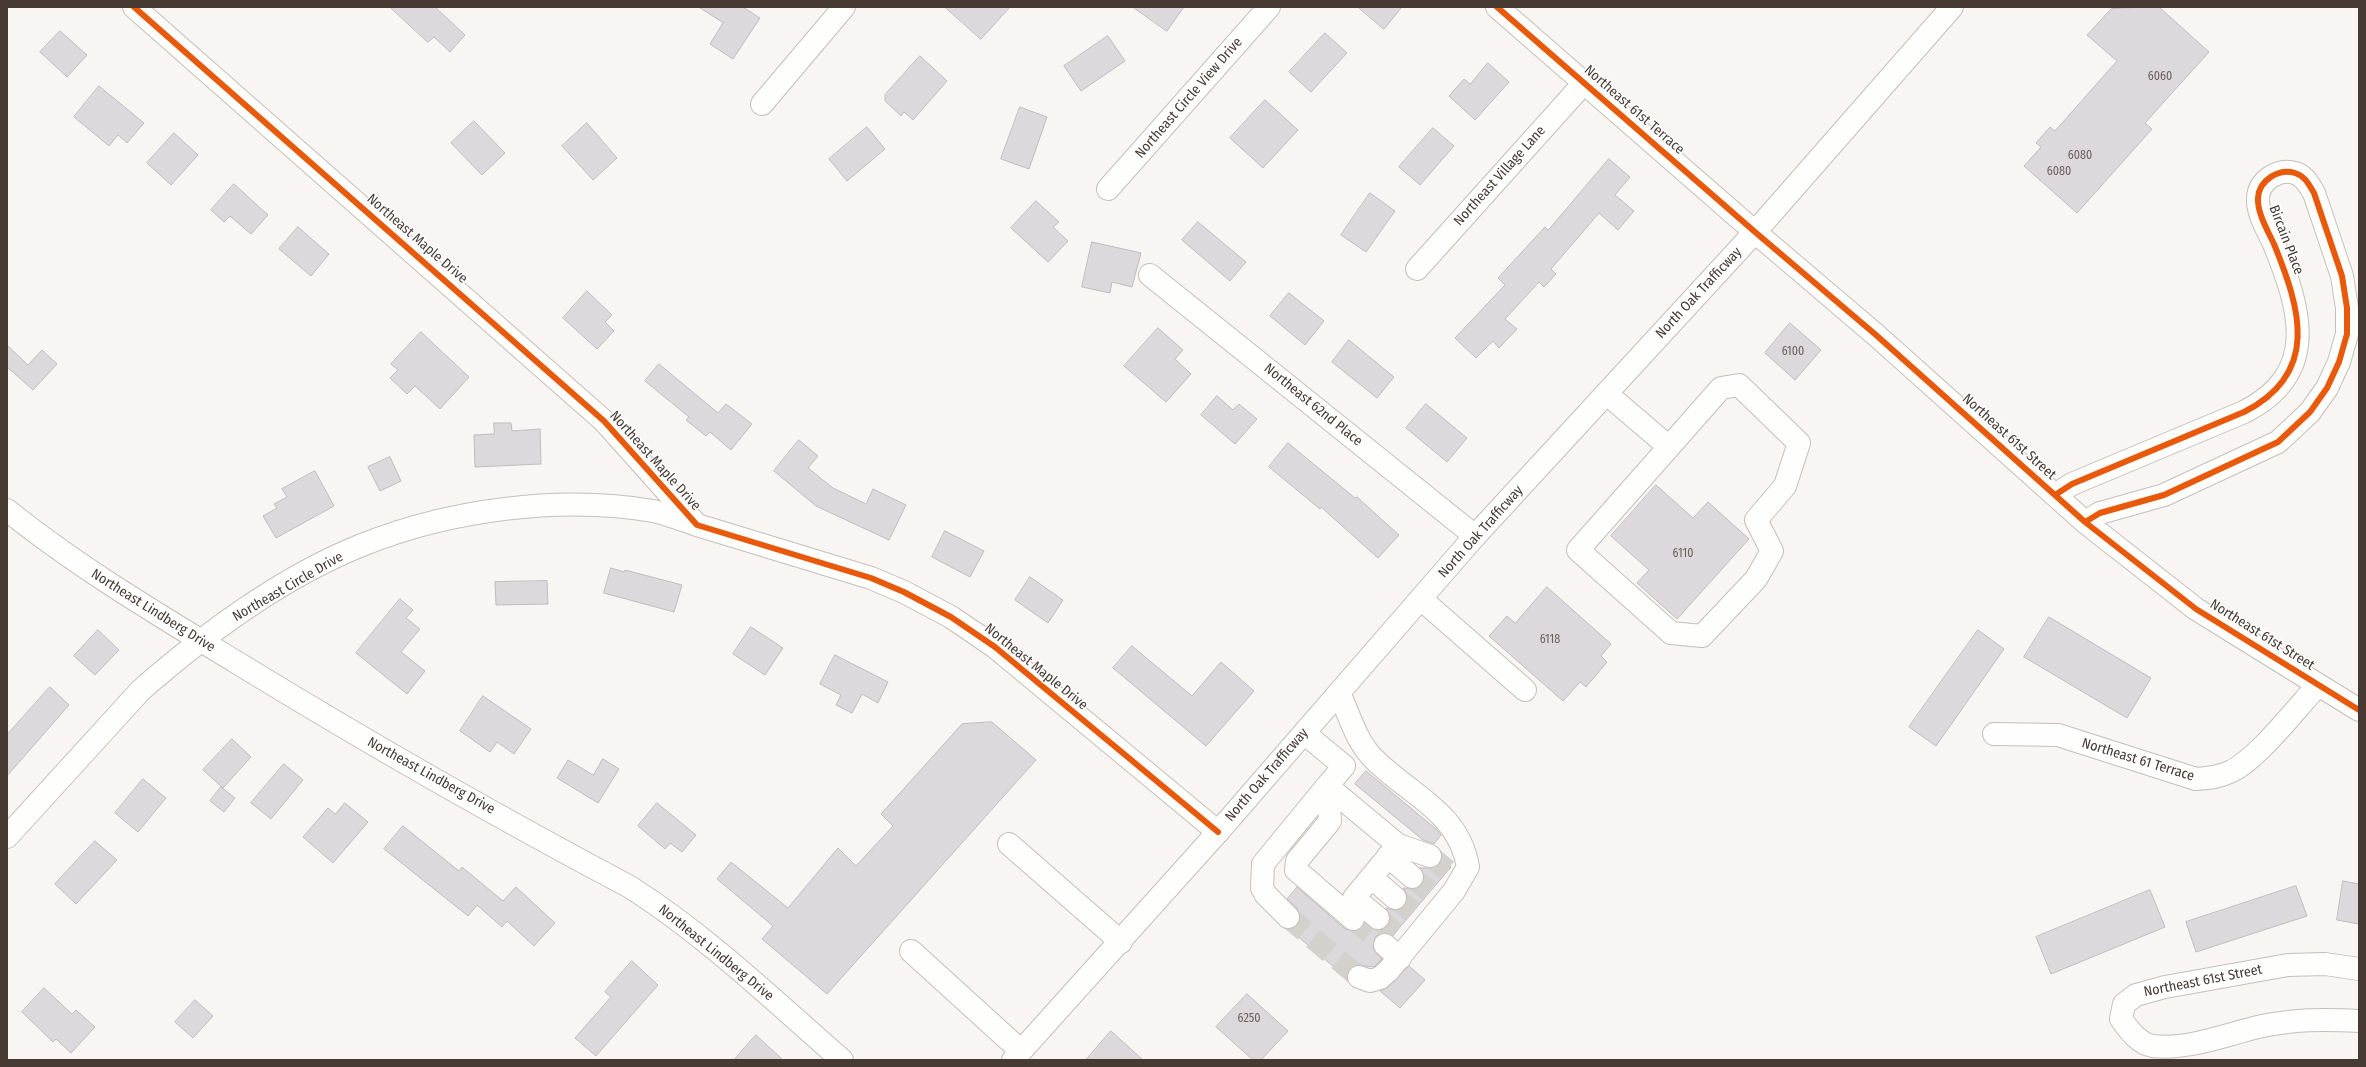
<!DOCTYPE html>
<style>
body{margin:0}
#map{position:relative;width:2366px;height:1067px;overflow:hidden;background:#f8f5f2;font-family:"Fira Sans Condensed",sans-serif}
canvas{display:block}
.frame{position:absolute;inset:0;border:8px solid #463a33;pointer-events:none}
</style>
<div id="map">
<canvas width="2366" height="1067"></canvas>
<div class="frame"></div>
</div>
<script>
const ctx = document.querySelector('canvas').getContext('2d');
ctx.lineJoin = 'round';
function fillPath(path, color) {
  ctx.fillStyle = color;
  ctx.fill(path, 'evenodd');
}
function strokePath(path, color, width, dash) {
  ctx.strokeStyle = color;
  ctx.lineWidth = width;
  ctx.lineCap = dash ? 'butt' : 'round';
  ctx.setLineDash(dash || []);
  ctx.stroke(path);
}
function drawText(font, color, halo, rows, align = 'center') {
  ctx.font = font + ' "Fira Sans Condensed",sans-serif';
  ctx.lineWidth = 3;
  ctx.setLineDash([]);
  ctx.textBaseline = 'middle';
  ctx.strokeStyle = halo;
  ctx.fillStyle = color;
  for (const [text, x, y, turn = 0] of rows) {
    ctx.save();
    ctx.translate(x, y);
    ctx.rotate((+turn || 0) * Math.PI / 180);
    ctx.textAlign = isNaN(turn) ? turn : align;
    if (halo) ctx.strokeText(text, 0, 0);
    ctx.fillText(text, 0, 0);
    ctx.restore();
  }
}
const building = new Path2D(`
 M 390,7 L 435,7 L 465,35 L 450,52 L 434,37 L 428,42 Z
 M 699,7 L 743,7 L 760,18 L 733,59 L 710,44 L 723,23 Z
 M 945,7 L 1010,7 L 981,39 Z
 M 1133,7 L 1184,7 L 1167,31 Z
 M 1358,7 L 1402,7 L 1384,29 Z
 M 2142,7 L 2159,7 L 2209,52 L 2145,123 L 2152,129 L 2077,213 L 2024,166 L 2041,147 L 2036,143 L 2050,127 L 2055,131 L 2117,61 L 2087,35 L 2111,9 Z
 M 60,31 L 87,55 L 67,77 L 40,52 Z
 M 1325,33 L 1347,53 L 1311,92 L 1289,72 Z
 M 1108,36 L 1125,61 L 1081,91 L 1064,66 Z
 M 920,56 L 947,81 L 913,120 L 904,112 L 901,116 L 885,101 L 885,95 Z
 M 1488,63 L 1509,82 L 1475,120 L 1449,96 L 1464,79 L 1470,84 Z
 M 99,86 L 144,123 L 127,143 L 118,135 L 109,146 L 74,117 Z
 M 1265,100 L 1298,130 L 1263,168 L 1230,138 Z
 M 1020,107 L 1047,117 L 1029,169 L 1001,159 Z
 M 474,121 L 505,153 L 482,175 L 451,143 Z
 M 587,123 L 617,158 L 593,180 L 562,146 Z
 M 867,127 L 885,149 L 847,181 L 829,159 Z
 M 1433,128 L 1454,146 L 1420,185 L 1399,167 Z
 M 174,133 L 198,155 L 171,185 L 147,163 Z
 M 1609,159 L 1630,177 L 1615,195 L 1634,211 L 1618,230 L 1599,213 L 1551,269 L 1556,274 L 1544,287 L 1539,282 L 1505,319 L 1517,329 L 1499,348 L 1493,341 L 1476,358 L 1455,338 L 1505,285 L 1498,278 L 1545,227 L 1548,230 Z
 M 234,184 L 268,215 L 251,234 L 230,216 L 224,222 L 211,210 Z
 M 1370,193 L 1395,211 L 1366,252 L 1341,235 Z
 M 1036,201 L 1059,222 L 1053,227 L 1068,241 L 1048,262 L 1011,228 Z
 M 1198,222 L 1246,262 L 1230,281 L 1182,240 Z
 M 298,227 L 329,254 L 311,276 L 279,249 Z
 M 1092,242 L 1141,253 L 1132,287 L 1112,282 L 1110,293 L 1082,287 Z
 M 587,291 L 612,315 L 605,322 L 614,331 L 597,349 L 563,318 Z
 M 1289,293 L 1324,321 L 1305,345 L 1270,316 Z
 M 1790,323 L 1821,350 L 1795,380 L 1765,353 Z
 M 1158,328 L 1183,350 L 1175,359 L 1191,374 L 1166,402 L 1124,366 Z
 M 421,332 L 469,377 L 440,409 L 415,386 L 407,394 L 390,378 L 398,370 L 391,364 Z
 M 1349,340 L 1394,377 L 1377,398 L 1332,362 Z
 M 7,345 L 28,365 L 42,350 L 57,364 L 33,390 L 7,367 Z
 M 659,364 L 718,413 L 726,404 L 752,424 L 731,450 L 710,432 L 706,436 L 686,420 L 689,417 L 645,381 Z
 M 1217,396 L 1233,410 L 1239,404 L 1257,419 L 1235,444 L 1201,415 Z
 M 1426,404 L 1467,438 L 1447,462 L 1406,428 Z
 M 494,423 L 511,423 L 512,431 L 540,429 L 541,464 L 475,467 L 474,435 L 494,434 Z
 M 799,440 L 818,456 L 808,468 L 833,488 L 866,504 L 873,489 L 906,505 L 889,540 L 816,506 L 774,471 Z
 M 1288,443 L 1355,498 L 1357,497 L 1399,535 L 1378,558 L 1321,507 L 1320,509 L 1269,467 Z
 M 390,457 L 401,481 L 380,491 L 368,467 Z
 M 315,471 L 334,506 L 276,538 L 263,516 L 277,508 L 274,504 L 287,497 L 282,489 Z
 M 1656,485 L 1693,518 L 1708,502 L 1749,539 L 1677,619 L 1637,583 L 1649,570 L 1611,536 Z
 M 945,531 L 984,551 L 970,577 L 932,557 Z
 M 611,568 L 624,572 L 625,570 L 682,585 L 674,612 L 604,593 Z
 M 1030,577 L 1063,600 L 1048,623 L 1015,600 Z
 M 547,581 L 548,604 L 496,605 L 495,582 Z
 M 1547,587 L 1611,644 L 1601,656 L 1607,662 L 1586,687 L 1580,682 L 1563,701 L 1489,636 L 1507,616 L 1515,623 Z
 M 400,599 L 413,610 L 406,618 L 420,629 L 401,652 L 425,671 L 407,694 L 356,653 Z
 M 2049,617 L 2151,678 L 2127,718 L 2024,657 Z
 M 751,627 L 783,648 L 765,675 L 733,654 Z
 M 98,630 L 119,650 L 95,675 L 74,656 Z
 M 1978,630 L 2004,649 L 1936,746 L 1909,727 Z
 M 1132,646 L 1192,696 L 1221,662 L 1254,691 L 1206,746 L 1113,668 Z
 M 835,655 L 888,682 L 878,703 L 862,694 L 852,713 L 836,705 L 841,695 L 820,684 Z
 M 50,687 L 69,705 L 7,776 L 7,735 Z
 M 483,696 L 531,729 L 514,754 L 497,742 L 490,752 L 460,731 Z
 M 992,722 L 1036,760 L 827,994 L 762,939 L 773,926 L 717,879 L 731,862 L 788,908 L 838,848 L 856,866 L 893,826 L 881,814 L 962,724 Z
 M 232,739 L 251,757 L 223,788 L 203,770 Z
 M 603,759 L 619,769 L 598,803 L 557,778 L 568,760 L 593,775 Z
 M 284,764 L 303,780 L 271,819 L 251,803 Z
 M 1366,771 L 1436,829 L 1441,835 L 1434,844 L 1423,840 L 1355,784 Z
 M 143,779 L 166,798 L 138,832 L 115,813 Z
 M 221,787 L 235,798 L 224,812 L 210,801 Z
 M 345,803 L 368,822 L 333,863 L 303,837 L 328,808 L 335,814 Z
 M 657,803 L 696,835 L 682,852 L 670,843 L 665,849 L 638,826 Z
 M 403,826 L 459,871 L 462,867 L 503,901 L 516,887 L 555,923 L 534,946 L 507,921 L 502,927 L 477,905 L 468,916 L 384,849 Z
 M 95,841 L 117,860 L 76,904 L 55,884 Z
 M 1442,859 L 1451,867 L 1395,933 L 1393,936 L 1381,933 L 1375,937 L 1373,949 L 1382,959 L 1374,967 L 1356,965 L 1351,968 L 1347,978 L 1289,929 L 1297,926 L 1300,920 L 1297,908 L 1287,899 L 1297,887 L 1345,929 L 1357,931 L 1365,923 L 1376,930 L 1383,930 L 1388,926 L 1390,920 L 1386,908 L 1393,910 L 1404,906 L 1407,901 L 1407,894 L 1403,888 L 1416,889 L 1421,885 L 1424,879 L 1420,868 L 1433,868 L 1438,865 Z
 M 2343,881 L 2359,884 L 2359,924 L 2337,920 Z
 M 2296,886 L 2307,916 L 2196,952 L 2186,922 Z
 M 2150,890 L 2165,927 L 2051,974 L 2036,937 Z
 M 632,961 L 658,985 L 596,1056 L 575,1038 L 611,997 L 605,992 Z
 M 1409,966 L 1425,980 L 1400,1008 L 1380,991 L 1388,987 Z
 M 44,988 L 72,1014 L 76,1010 L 95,1027 L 71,1053 L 56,1039 L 53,1042 L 22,1012 Z
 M 1247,994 L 1288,1031 L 1261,1060 L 1253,1060 L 1216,1027 Z
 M 195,1000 L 213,1016 L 193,1038 L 175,1022 Z
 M 1111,1031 L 1143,1060 L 1086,1060 Z
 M 756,1035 L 783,1060 L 734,1060 Z`);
const minorTunnel = new Path2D(`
 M 1430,856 L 1448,871
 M 1412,877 L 1430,892
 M 1395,898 L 1413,912
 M 1288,917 L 1359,977
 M 1378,918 L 1395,933
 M 1353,919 L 1385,945`);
const minor = new Path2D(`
 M 134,7 L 604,421 L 697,525 L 871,578 L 904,592 L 951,617 L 995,647 L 1218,832
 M 1497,7 L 1755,232 L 1876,335 L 2085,522 L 2196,609 L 2359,710
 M 762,104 L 844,7
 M 1108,189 L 1269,7
 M 1417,269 L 1584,83
 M 1150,275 L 1475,536
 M 1607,394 L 1669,447 L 1721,388 L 1739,385 L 1799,443 L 1785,486 L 1756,520 L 1772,551 L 1756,579 L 1702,636 L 1671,633 L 1578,550 L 1669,447
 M 2055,495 L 2072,484 L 2244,412 C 2321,373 2300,308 2274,244 C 2268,231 2257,213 2258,198 C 2259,180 2279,168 2295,173 C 2305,176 2309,185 2314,193 L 2342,276 L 2347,308 L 2347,334 L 2339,362 L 2327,388 L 2310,412 L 2278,442 L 2164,495 L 2100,513 L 2085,522
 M 7,510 C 78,567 157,614 236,662 C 365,741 496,816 630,887 C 707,936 773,1000 842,1060
 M 1421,599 L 1525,690
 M 1339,693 C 1350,716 1356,742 1375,760 C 1410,795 1459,812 1468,867 L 1454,891 L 1389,970 L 1380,978 L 1370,981 L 1359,977
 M 1304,733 L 1344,766 L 1327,786 L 1398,845 L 1354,898 L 1378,918
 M 1994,734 L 2058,735 L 2196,779 C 2209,778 2220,777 2232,771 C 2260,756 2296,709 2318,685
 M 1329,807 L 1330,821 L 1297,861 L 1296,870 L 1353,919
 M 7,837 L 141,690 C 205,634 282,577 362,545 C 449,510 560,495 653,511 C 667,514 682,520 697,525
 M 1009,844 L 1121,942
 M 1398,845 L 1430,856
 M 1388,856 L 1412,877
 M 1371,877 L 1395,898
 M 1288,917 L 1266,895 L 1262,888 L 1263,864 L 1327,786
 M 1385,945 L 1400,958
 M 911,951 L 1021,1051
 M 2359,969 L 2325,964 L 2288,965 L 2165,987 L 2136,995 L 2124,1004 L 2121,1019 C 2129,1030 2139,1044 2153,1046 C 2188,1050 2225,1035 2258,1027 C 2293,1019 2324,1019 2359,1021`);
const major = new Path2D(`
 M 1013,1060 L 1218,832 L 1475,536 L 1755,232 L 1952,7`);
const cycleway = new Path2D(`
 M 134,7 L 604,421 L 697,525 L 871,578 L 904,592 L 951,617 L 995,647 L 1218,832
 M 1497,7 L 1755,232 L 1876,335 L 2085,522 L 2196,609 L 2359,710
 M 2055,495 L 2072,484 L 2244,412 C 2321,373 2300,308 2274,244 C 2268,231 2257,213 2258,198 C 2259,180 2279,168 2295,173 C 2305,176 2309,185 2314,193 L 2342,276 L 2347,308 L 2347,334 L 2339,362 L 2327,388 L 2310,412 L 2278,442 L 2164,495 L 2100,513 L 2085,522`);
const numberNames = [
 ["6060",2160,77],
 ["6080",2080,156],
 ["6080",2059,172],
 ["6100",1793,352],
 ["6110",1683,554],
 ["6118",1550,640],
 ["6250",1249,1019]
];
const streetNames = [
 ["Northeast Circle View Drive",1189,98,-49],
 ["Northeast 61st Terrace",1634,110,41],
 ["Northeast Village Lane",1500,176,-48],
 ["Northeast Maple Drive",417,239,41],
 ["Bircain Place",2286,240,69],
 ["North Oak Trafficway",1699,293,-47],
 ["Northeast 62nd Place",1313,405,39],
 ["Northeast 61st Street",2009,437,42],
 ["Northeast Maple Drive",655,461,48],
 ["North Oak Trafficway",1481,532,-48],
 ["Northeast Circle Drive",288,587,-30],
 ["Northeast Lindberg Drive",153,611,32],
 ["Northeast 61st Street",2262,635,32],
 ["Northeast Maple Drive",1036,667,39],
 ["Northeast 61 Terrace",2138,760,17],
 ["North Oak Trafficway",1267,775,-49],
 ["Northeast Lindberg Drive",431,776,29],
 ["Northeast Lindberg Drive",716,953,39],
 ["Northeast 61st Street",2203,981,-11]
];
fillPath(building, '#ddd8dc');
strokePath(building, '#c0bbbf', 1);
strokePath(minorTunnel, '#d4d0cc', 22, [22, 11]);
strokePath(minor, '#c5bfba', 24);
strokePath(major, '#c5bfba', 24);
strokePath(minor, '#fefefd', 22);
strokePath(major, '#fefefd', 22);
strokePath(cycleway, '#e8590c', 6);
drawText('12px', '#6c625d', null, numberNames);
drawText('14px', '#463a33', '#fff', streetNames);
</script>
